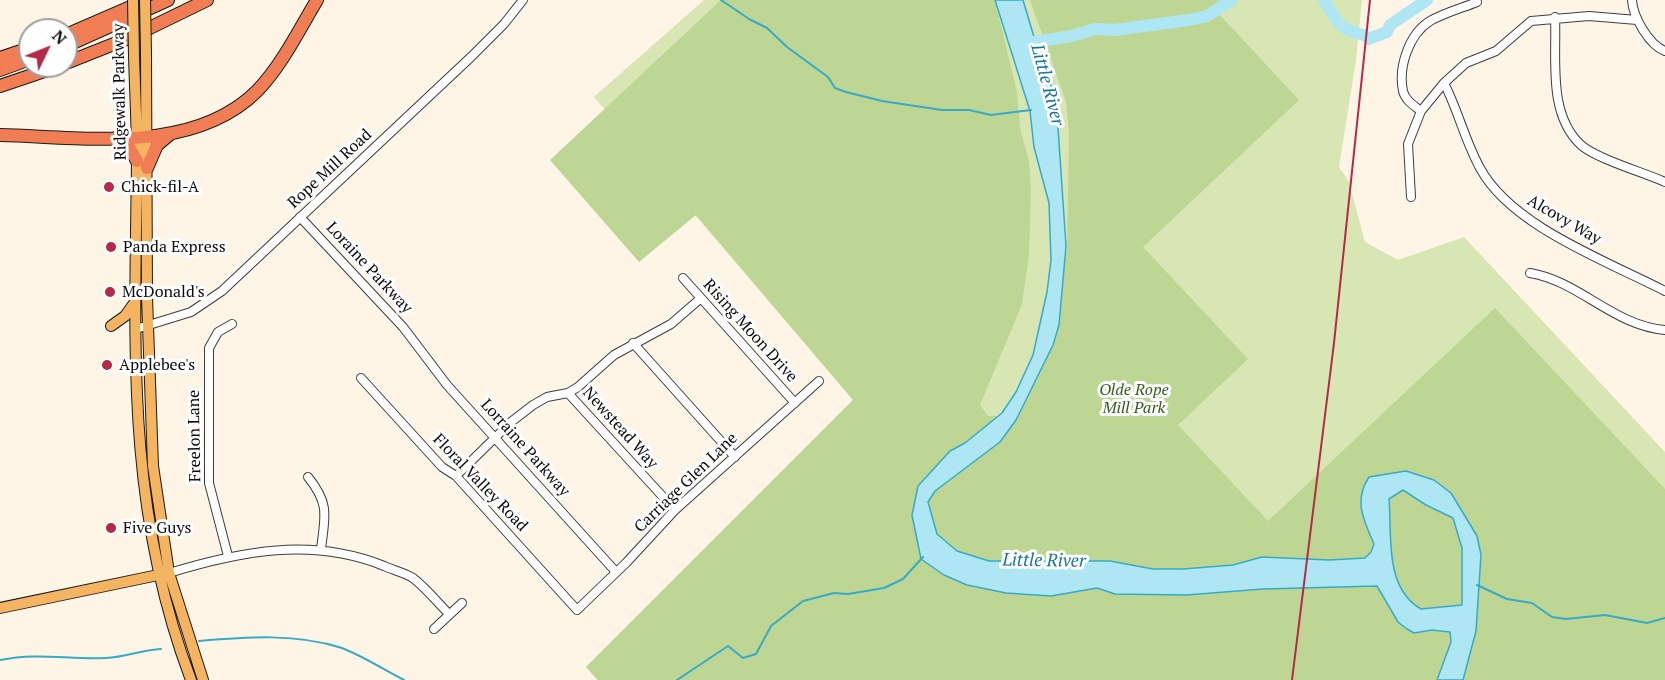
<!DOCTYPE html>
<style>
body{margin:0}
#map{position:relative;width:1665px;height:680px;overflow:hidden;background:#fef5e7;font-family:"PT Serif",serif}
canvas{display:block}
.north{position:absolute;left:18px;top:18px;width:60px;height:60px;box-sizing:border-box;background:#fff;border:2px solid #9d9d9d;border-radius:50%;rotate:47deg;font-size:16px;font-weight:700;line-height:24px;text-align:center;color:#0a0a0a}
.north::after{content:'';display:block;margin:auto;width:21px;height:27px;background:#b42849;clip-path:polygon(50% 0,100% 100%,50% 72%,0 100%)}
</style>
<div id="map">
<canvas width="1665" height="680"></canvas>
<div class="north">N</div>
</div>
<script>
const ctx = document.querySelector('canvas').getContext('2d');
ctx.lineJoin = 'round';
function fillPath(path, color) {
  ctx.fillStyle = color;
  ctx.fill(path, 'evenodd');
}
function strokePath(path, color, width, dash) {
  ctx.strokeStyle = color;
  ctx.lineWidth = width;
  ctx.lineCap = dash ? 'butt' : 'round';
  ctx.setLineDash(dash || []);
  ctx.stroke(path);
}
function drawText(font, color, halo, rows, align = 'center') {
  ctx.font = font + ' "PT Serif",serif';
  ctx.lineWidth = 6;
  ctx.setLineDash([]);
  ctx.textBaseline = 'middle';
  ctx.strokeStyle = halo;
  ctx.fillStyle = color;
  for (const [text, x, y, turn = 0] of rows) {
    ctx.save();
    ctx.translate(x, y);
    ctx.rotate((+turn || 0) * Math.PI / 180);
    ctx.textAlign = isNaN(turn) ? turn : align;
    if (halo) ctx.strokeText(text, 0, 0);
    ctx.fillText(text, 0, 0);
    ctx.restore();
  }
}
const green = new Path2D(`
 M 704,0 L 1362,0 L 1356,60 L 1339,167 L 1349,182 L 1365,242 L 1398,260 L 1464,237 L 1665,452 L 1665,680 L 597,680 L 586,667 L 853,400 L 594,97 Z`);
const forest = new Path2D(`
 M 721,0 L 995,0 L 1017,92 L 1020,128 L 1029,162 L 1031,188 L 1029,254 L 1022,304 L 980,405 L 988,416 L 998,416 L 1012,409 L 1030,386 L 1067,250 L 1069,133 L 1066,102 L 1030,0 L 1231,0 L 1218,13 L 1299,100 L 1143,247 L 1248,359 L 1178,425 L 1268,521 L 1495,308 L 1665,489 L 1665,680 L 598,680 L 586,667 L 853,400 L 696,215 L 639,262 L 550,160 Z`);
const water = new Path2D(`
 M 995,0 L 1023,0 L 1034,37 L 1042,45 L 1057,113 L 1066,246 L 1059,325 L 1053,345 L 1016,420 L 1000,442 L 935,491 L 928,502 L 937,534 L 957,551 L 989,561 L 1110,561 L 1153,569 L 1183,569 L 1233,565 L 1262,557 L 1329,560 L 1365,558 L 1371,552 L 1374,544 C 1364,521 1353,501 1369,477 L 1406,471 L 1434,480 L 1451,493 L 1477,536 L 1481,555 L 1476,631 L 1463,680 L 1437,680 L 1451,642 L 1450,632 L 1432,630 L 1414,633 L 1407,629 L 1398,622 L 1377,586 L 1263,589 L 1186,595 L 1115,594 L 1097,588 L 1051,596 L 1006,593 L 967,585 L 944,575 L 921,559 L 912,515 L 918,486 L 950,451 L 965,443 L 1002,413 L 1016,392 L 1033,355 L 1047,292 L 1051,260 L 1049,203 L 1034,147 L 1030,111 ZM 1403,490 L 1426,505 L 1453,518 L 1462,548 L 1462,605 L 1421,609 C 1384,588 1392,535 1389,499 Z`);
const stream = new Path2D(`
 M 721,0 L 749,19 L 767,28 L 787,47 L 828,77 L 835,88 L 846,92 L 882,101 L 942,110 L 969,110 L 991,115 L 1031,110
 M 1477,585 L 1507,599 L 1532,603 L 1552,617 L 1566,619 L 1605,615 L 1647,623 L 1665,618
 M 199,641 C 246,637 297,633 342,648 C 363,656 384,670 404,680
 M 0,660 C 39,652 69,660 106,658 C 126,657 141,650 161,649
 M 677,680 L 728,646 L 743,658 L 756,654 L 771,626 L 803,601 L 834,593 L 848,594 L 884,588 L 903,579 L 923,557`);
const river = new Path2D(`
 M 1324,0 C 1338,22 1337,29 1364,35
 M 1368,39 L 1387,32 L 1390,25 L 1427,0
 M 1022,44 L 1071,36 L 1095,29 L 1115,30 L 1189,20 L 1207,16 L 1232,0`);
const minor = new Path2D(`
 M 1632,0 C 1633,17 1649,45 1665,51
 M 1555,17 C 1557,57 1547,114 1581,145 C 1595,158 1645,173 1665,182
 M 1444,83 C 1458,110 1465,141 1480,168 C 1511,226 1607,261 1665,291
 M 1421,111 C 1413,105 1405,100 1403,91 C 1398,67 1409,34 1430,21 C 1444,13 1462,8 1477,2
 M 1411,197 L 1408,144 L 1421,111 L 1444,83 L 1466,63 L 1496,51 L 1531,21 L 1589,16 L 1637,20
 M 300,217 L 403,327 L 447,385 L 616,572
 M 1530,273 C 1579,281 1614,326 1665,330
 M 683,278 L 795,403
 M 136,329 L 191,312 L 222,291 L 472,56 L 504,24 L 523,0
 M 633,343 L 735,457
 M 361,378 L 442,467 L 456,476 L 577,610 L 626,563 L 675,510 L 819,381
 M 568,393 L 675,510
 M 456,476 L 511,422 L 533,405 L 547,397 L 568,393 L 578,387 L 614,355 L 671,324 L 701,298
 M 308,477 C 330,504 325,516 321,549
 M 228,556 L 209,483 L 209,348 L 218,332 L 232,324
 M 169,573 C 241,551 312,537 384,566 C 393,570 405,573 413,578 C 426,588 438,603 449,614
 M 434,629 L 462,603`);
const major = new Path2D(`
 M 146,51 L 147,297 L 153,466 L 169,573 L 203,680
 M 134,56 C 135,91 137,126 137,161 C 135,342 125,506 191,680
 M 111,326 L 125,316 L 135,302
 M 0,608 L 163,574`);
const highway = new Path2D(`
 M 66,35 L 142,2
 M 66,46 L 168,0
 M 0,58 L 30,48
 M 66,63 L 129,38 L 207,0
 M 0,70 L 30,59
 M 0,86 L 59,66
 M 0,135 C 83,137 193,155 257,91 C 282,65 299,30 317,0
 M 115,138 L 129,147 L 137,161
 M 147,168 L 157,145 L 169,135`);
const rail = new Path2D(`
 M 1292,680 L 1334,343 L 1370,0`);
const majorBridge = new Path2D(`
 M 133,0 L 134,56
 M 145,0 L 146,51`);
const markers = [
 [109,187,6,"#b42849"],
 [111,247,6,"#b42849"],
 [110,292,6,"#b42849"],
 [107,365,6,"#b42849"],
 [111,528,6,"#b42849"]
];
const streetNames = [
 ["Ridgewalk Parkway",120,92,-91],
 ["Rope Mill Road",330,169,-43],
 ["Alcovy Way",1564,220,30],
 ["Loraine Parkway",369,268,47],
 ["Rising Moon Drive",750,331,48],
 ["Newstead Way",620,428,48],
 ["Freelon Lane",195,436,-91],
 ["Lorraine Parkway",525,448,48],
 ["Floral Valley Road",480,483,46],
 ["Carriage Glen Lane",686,483,-44]
];
const poiNames = [
 ["Chick-fil-A",121,187],
 ["Panda Express",123,247],
 ["McDonald's",122,292],
 ["Applebee's",119,365],
 ["Five Guys",123,528]
];
const parkNames = [
 ["Olde Rope",1134,390],
 ["Mill Park",1134,408]
];
const waterNames = [
 ["Little River",1047,85,75],
 ["Little River",1044,561,1]
];
fillPath(green, '#d7e6b3');
fillPath(forest, '#bed693');
fillPath(water, '#aee7f3');
strokePath(water, '#37aac8', 1.5);
strokePath(stream, '#37aac8', 2);
strokePath(river, '#aee7f3', 12);
strokePath(minor, '#3d3d3d', 10);
strokePath(major, '#1b1b1b', 12);
strokePath(highway, '#1b1b1b', 14);
strokePath(minor, '#fff', 8);
strokePath(major, '#f4b461', 10);
strokePath(highway, '#f07d53', 12);
strokePath(rail, '#b42849', 2);
strokePath(majorBridge, '#1b1b1b', 12, []);
strokePath(majorBridge, '#f4b461', 10);
for (const [x, y, r, color] of markers) {
  const dot = new Path2D();
  dot.arc(x, y, r, 0, 2 * Math.PI);
  ctx.fillStyle = color;
  ctx.fill(dot);
  strokePath(dot, '#fff', 2);
}
drawText('16px', '#0a0a0a', '#fff', streetNames);
drawText('16px', '#0a0a0a', '#fff', poiNames, 'left');
drawText('italic 16px', '#375e1d', '#fff', parkNames);
drawText('italic 18px', '#197795', '#fff', waterNames);
</script>
